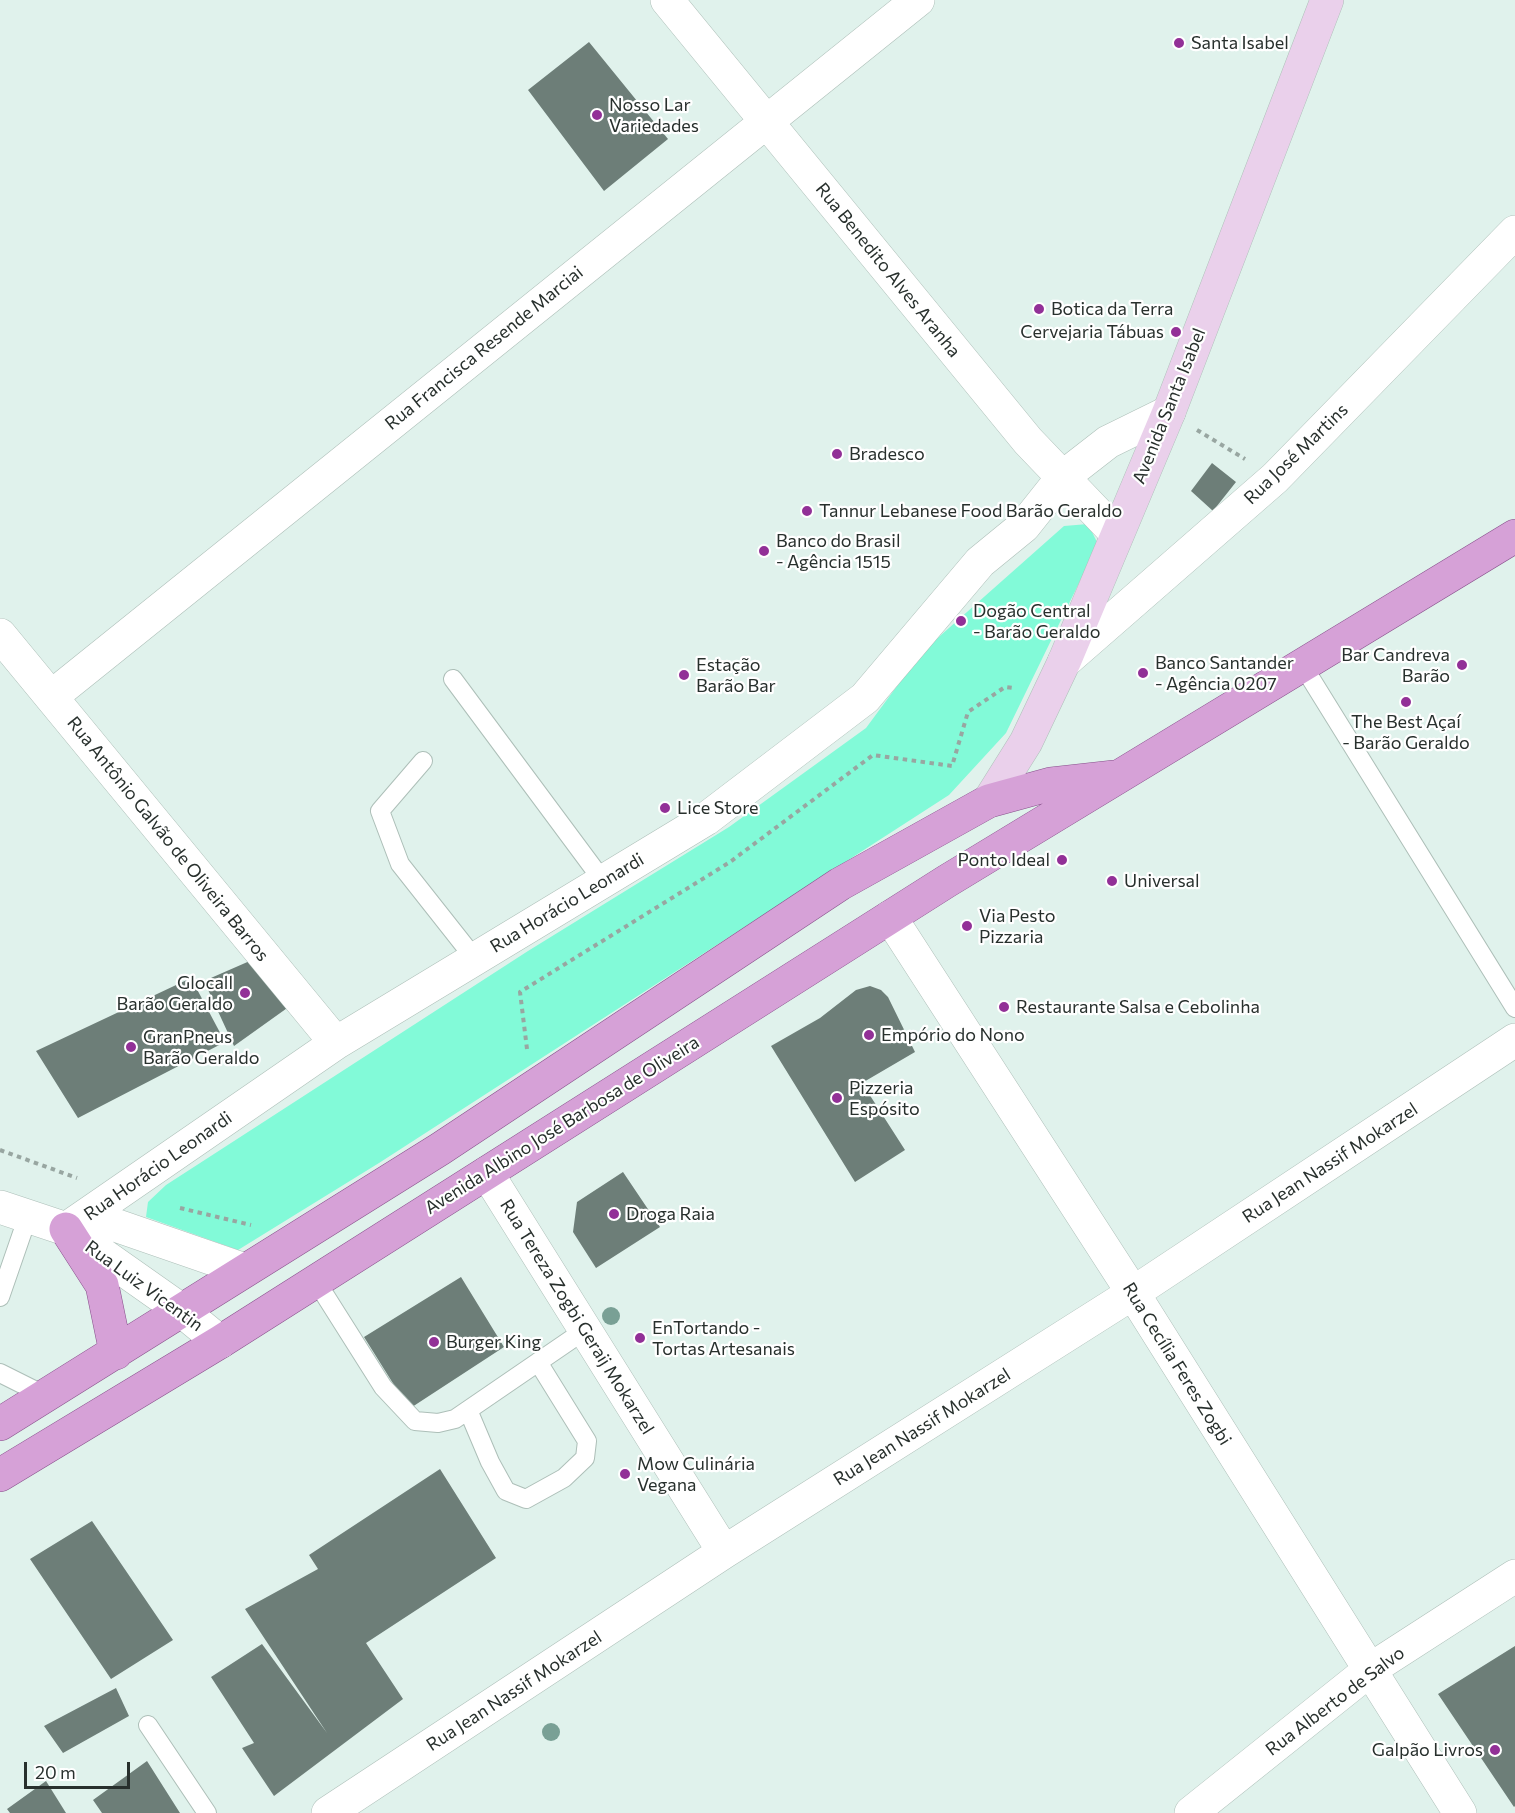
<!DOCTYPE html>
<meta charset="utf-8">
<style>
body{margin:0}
#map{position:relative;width:1515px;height:1813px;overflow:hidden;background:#e0f2ec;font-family:Commissioner,sans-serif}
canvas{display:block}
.scale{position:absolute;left:24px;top:1762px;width:106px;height:27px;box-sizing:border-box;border:3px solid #28302d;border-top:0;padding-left:8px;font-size:18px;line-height:21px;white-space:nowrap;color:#28302d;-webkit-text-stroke:4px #fff;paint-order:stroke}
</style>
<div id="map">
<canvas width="1515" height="1813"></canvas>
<div class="scale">20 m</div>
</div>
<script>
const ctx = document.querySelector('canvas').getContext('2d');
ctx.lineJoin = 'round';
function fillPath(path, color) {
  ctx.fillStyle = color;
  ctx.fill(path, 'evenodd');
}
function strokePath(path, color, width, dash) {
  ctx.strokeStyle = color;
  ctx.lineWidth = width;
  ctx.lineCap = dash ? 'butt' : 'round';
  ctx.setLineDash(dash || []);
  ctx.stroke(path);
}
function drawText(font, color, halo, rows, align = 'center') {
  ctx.font = font + ' Commissioner,sans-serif';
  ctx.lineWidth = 4.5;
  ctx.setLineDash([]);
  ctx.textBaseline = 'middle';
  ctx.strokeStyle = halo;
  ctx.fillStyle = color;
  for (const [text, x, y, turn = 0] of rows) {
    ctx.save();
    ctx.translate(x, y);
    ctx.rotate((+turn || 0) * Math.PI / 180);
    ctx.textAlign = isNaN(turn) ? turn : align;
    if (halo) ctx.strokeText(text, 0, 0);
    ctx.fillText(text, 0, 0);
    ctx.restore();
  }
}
const green = new Path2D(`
 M 1088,524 L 1098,544 L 1006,733 L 949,795 L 379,1163 L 238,1250 L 146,1217 L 148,1202 L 166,1185 L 528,951 L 729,827 L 866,728 L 923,651 L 1064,526 Z`);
const building = new Path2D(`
 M 589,42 L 668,139 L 604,191 L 528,90 Z
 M 1212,463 L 1236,482 L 1213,511 L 1191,491 Z
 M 252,960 L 290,1006 L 234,1046 L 204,981 Z
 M 191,978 L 225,1042 L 78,1118 L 36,1051 Z
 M 870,986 L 881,990 L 888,997 L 915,1052 L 862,1083 L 905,1150 L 855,1182 L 771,1046 L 820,1018 L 856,990 Z
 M 623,1172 L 660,1227 L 596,1268 L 573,1232 L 577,1202 Z
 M 461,1277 L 504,1347 L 409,1409 L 364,1337 Z
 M 440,1469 L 496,1558 L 366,1643 L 403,1699 L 274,1796 L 242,1748 L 254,1743 L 211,1677 L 262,1644 L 327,1733 L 245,1609 L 318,1569 L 309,1555 Z
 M 92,1521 L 173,1640 L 111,1679 L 30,1559 Z
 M 1515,1646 L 1515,1806 L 1514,1807 L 1438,1694 Z
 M 116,1688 L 129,1716 L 63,1753 L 44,1726 Z
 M 147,1761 L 180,1813 L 102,1813 L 93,1800 Z
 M 46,1781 L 66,1813 L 10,1813 L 7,1809 Z`);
const path = new Path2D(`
 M 1197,430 L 1245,459
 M 527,1049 L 520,992 L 730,862 L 873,755 L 952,766 L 968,712 L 1005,687 L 1013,688
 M 0,1150 L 77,1178
 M 180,1208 L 251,1225`);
const lane = new Path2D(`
 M 1303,666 L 1515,1008
 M 453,679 L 603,881
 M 423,761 L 380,811 L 400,864 L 475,959
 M 316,1281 L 383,1387 L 415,1421 L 438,1423 L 455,1419 L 585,1330
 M 0,1297 L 28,1216
 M 0,1373 L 46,1396
 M 468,1410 L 490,1462 L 506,1491 L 526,1499 L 564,1478 L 585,1458 L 587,1441 L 538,1362
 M 148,1725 L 207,1813`);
const street = new Path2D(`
 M 667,0 L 1028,441 L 1117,534
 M 0,635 L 336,1043
 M 1064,662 L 1275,478 L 1515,232
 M 51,697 L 918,0
 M 890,917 L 1133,1293 L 1460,1813
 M 487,1173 L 724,1552
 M 0,1207 L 66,1229 L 181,1310 L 220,1342
 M 66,1229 L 336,1043 L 706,819 L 865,698 L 980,562 L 1024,526 L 1063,477 L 1108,442 L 1169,412
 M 68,1229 L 112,1224 L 245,1270
 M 328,1813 L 724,1552 L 1133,1293 L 1515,1040
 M 1191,1813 L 1371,1669 L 1515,1576`);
const secondary = new Path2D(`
 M 989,801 L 1026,742 L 1064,662 L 1169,412 L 1327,0`);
const primary = new Path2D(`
 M 66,1229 L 102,1285 L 116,1353
 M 0,1424 L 440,1149 L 840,884 L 989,801 L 1051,784 L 1114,777
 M 0,1475 L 220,1342 L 947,881 L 1515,536`);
const trees = [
 [611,1316],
 [551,1732]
];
const markers = [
 [1179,43,6,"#923097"],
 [597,115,6,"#923097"],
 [1039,309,6,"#923097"],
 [1176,332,6,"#923097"],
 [837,454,6,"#923097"],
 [807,511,6,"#923097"],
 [764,551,6,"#923097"],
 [961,621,6,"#923097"],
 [1462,665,6,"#923097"],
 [1143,673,6,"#923097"],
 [684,675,6,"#923097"],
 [1406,702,6,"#923097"],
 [665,808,6,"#923097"],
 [1062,860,6,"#923097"],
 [1112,881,6,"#923097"],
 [967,926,6,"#923097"],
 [245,993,6,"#923097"],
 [1004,1007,6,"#923097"],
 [869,1035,6,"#923097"],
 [131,1047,6,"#923097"],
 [837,1098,6,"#923097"],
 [614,1214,6,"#923097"],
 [640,1338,6,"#923097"],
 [434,1342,6,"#923097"],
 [625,1474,6,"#923097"],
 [1495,1750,6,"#923097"]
];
const poiNames = [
 ["Santa Isabel",1191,43],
 ["Nosso Lar",609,105],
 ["Variedades",609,126],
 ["Botica da Terra",1051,309],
 ["Cervejaria Tábuas",1164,332,"right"],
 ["Bradesco",849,454],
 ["Tannur Lebanese Food Barão Geraldo",819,511],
 ["Banco do Brasil",776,541],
 ["- Agência 1515",776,562],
 ["Dogão Central",973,611],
 ["- Barão Geraldo",973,632],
 ["Bar Candreva",1450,655,"right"],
 ["Barão",1450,676,"right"],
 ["Banco Santander",1155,663],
 ["- Agência 0207",1155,684],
 ["Estação",696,665],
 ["Barão Bar",696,686],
 ["The Best Açaí",1406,722,"center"],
 ["- Barão Geraldo",1406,743,"center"],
 ["Lice Store",677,808],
 ["Ponto Ideal",1050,860,"right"],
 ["Universal",1124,881],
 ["Via Pesto",979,916],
 ["Pizzaria",979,937],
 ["Glocall",233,983,"right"],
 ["Barão Geraldo",233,1004,"right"],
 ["Restaurante Salsa e Cebolinha",1016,1007],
 ["Empório do Nono",881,1035],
 ["GranPneus",143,1037],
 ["Barão Geraldo",143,1058],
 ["Pizzeria",849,1088],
 ["Espósito",849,1109],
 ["Droga Raia",626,1214],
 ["EnTortando -",652,1328],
 ["Tortas Artesanais",652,1349],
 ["Burger King",446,1342],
 ["Mow Culinária",637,1464],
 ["Vegana",637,1485],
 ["Galpão Livros",1483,1750,"right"]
];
const streetNames = [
 ["Rua Benedito Alves Aranha",888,270,51],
 ["Rua Francisca Resende Marciai",484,348,-39],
 ["Avenida Santa Isabel",1169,406,-68],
 ["Rua José Martins",1296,454,-44],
 ["Rua Antônio Galvão de Oliveira Barros",168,839,51],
 ["Rua Horácio Leonardi",567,903,-31],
 ["Avenida Albino José Barbosa de Oliveira",562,1125,-32],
 ["Rua Jean Nassif Mokarzel",1330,1163,-33],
 ["Rua Horácio Leonardi",158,1166,-35],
 ["Rua Luiz Vicentin",144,1286,36],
 ["Rua Tereza Zogbi Geraij Mokarzel",577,1317,58],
 ["Rua Cecília Feres Zogbi",1177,1364,58],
 ["Rua Jean Nassif Mokarzel",922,1427,-32],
 ["Rua Jean Nassif Mokarzel",514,1691,-33],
 ["Rua Alberto de Salvo",1335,1701,-37]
];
fillPath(green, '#82fad8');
fillPath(building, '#6d7e78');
strokePath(lane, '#adbfb8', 20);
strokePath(street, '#adbfb8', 34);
strokePath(secondary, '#adbfb8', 34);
strokePath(primary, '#87518b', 34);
strokePath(path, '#98a6a1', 4, [4.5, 4.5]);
strokePath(lane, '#fff', 18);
strokePath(street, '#fff', 33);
strokePath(secondary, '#ead0eb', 33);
strokePath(primary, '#d6a1d7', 33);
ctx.fillStyle = '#79a095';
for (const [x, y] of trees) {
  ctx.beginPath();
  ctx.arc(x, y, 9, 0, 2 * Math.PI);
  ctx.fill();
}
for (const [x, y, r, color] of markers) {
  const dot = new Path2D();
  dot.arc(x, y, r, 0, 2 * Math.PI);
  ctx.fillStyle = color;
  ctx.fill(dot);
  strokePath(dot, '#fff', 2);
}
drawText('18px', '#28302d', '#fff', poiNames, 'left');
drawText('18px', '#28302d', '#fff', streetNames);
</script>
